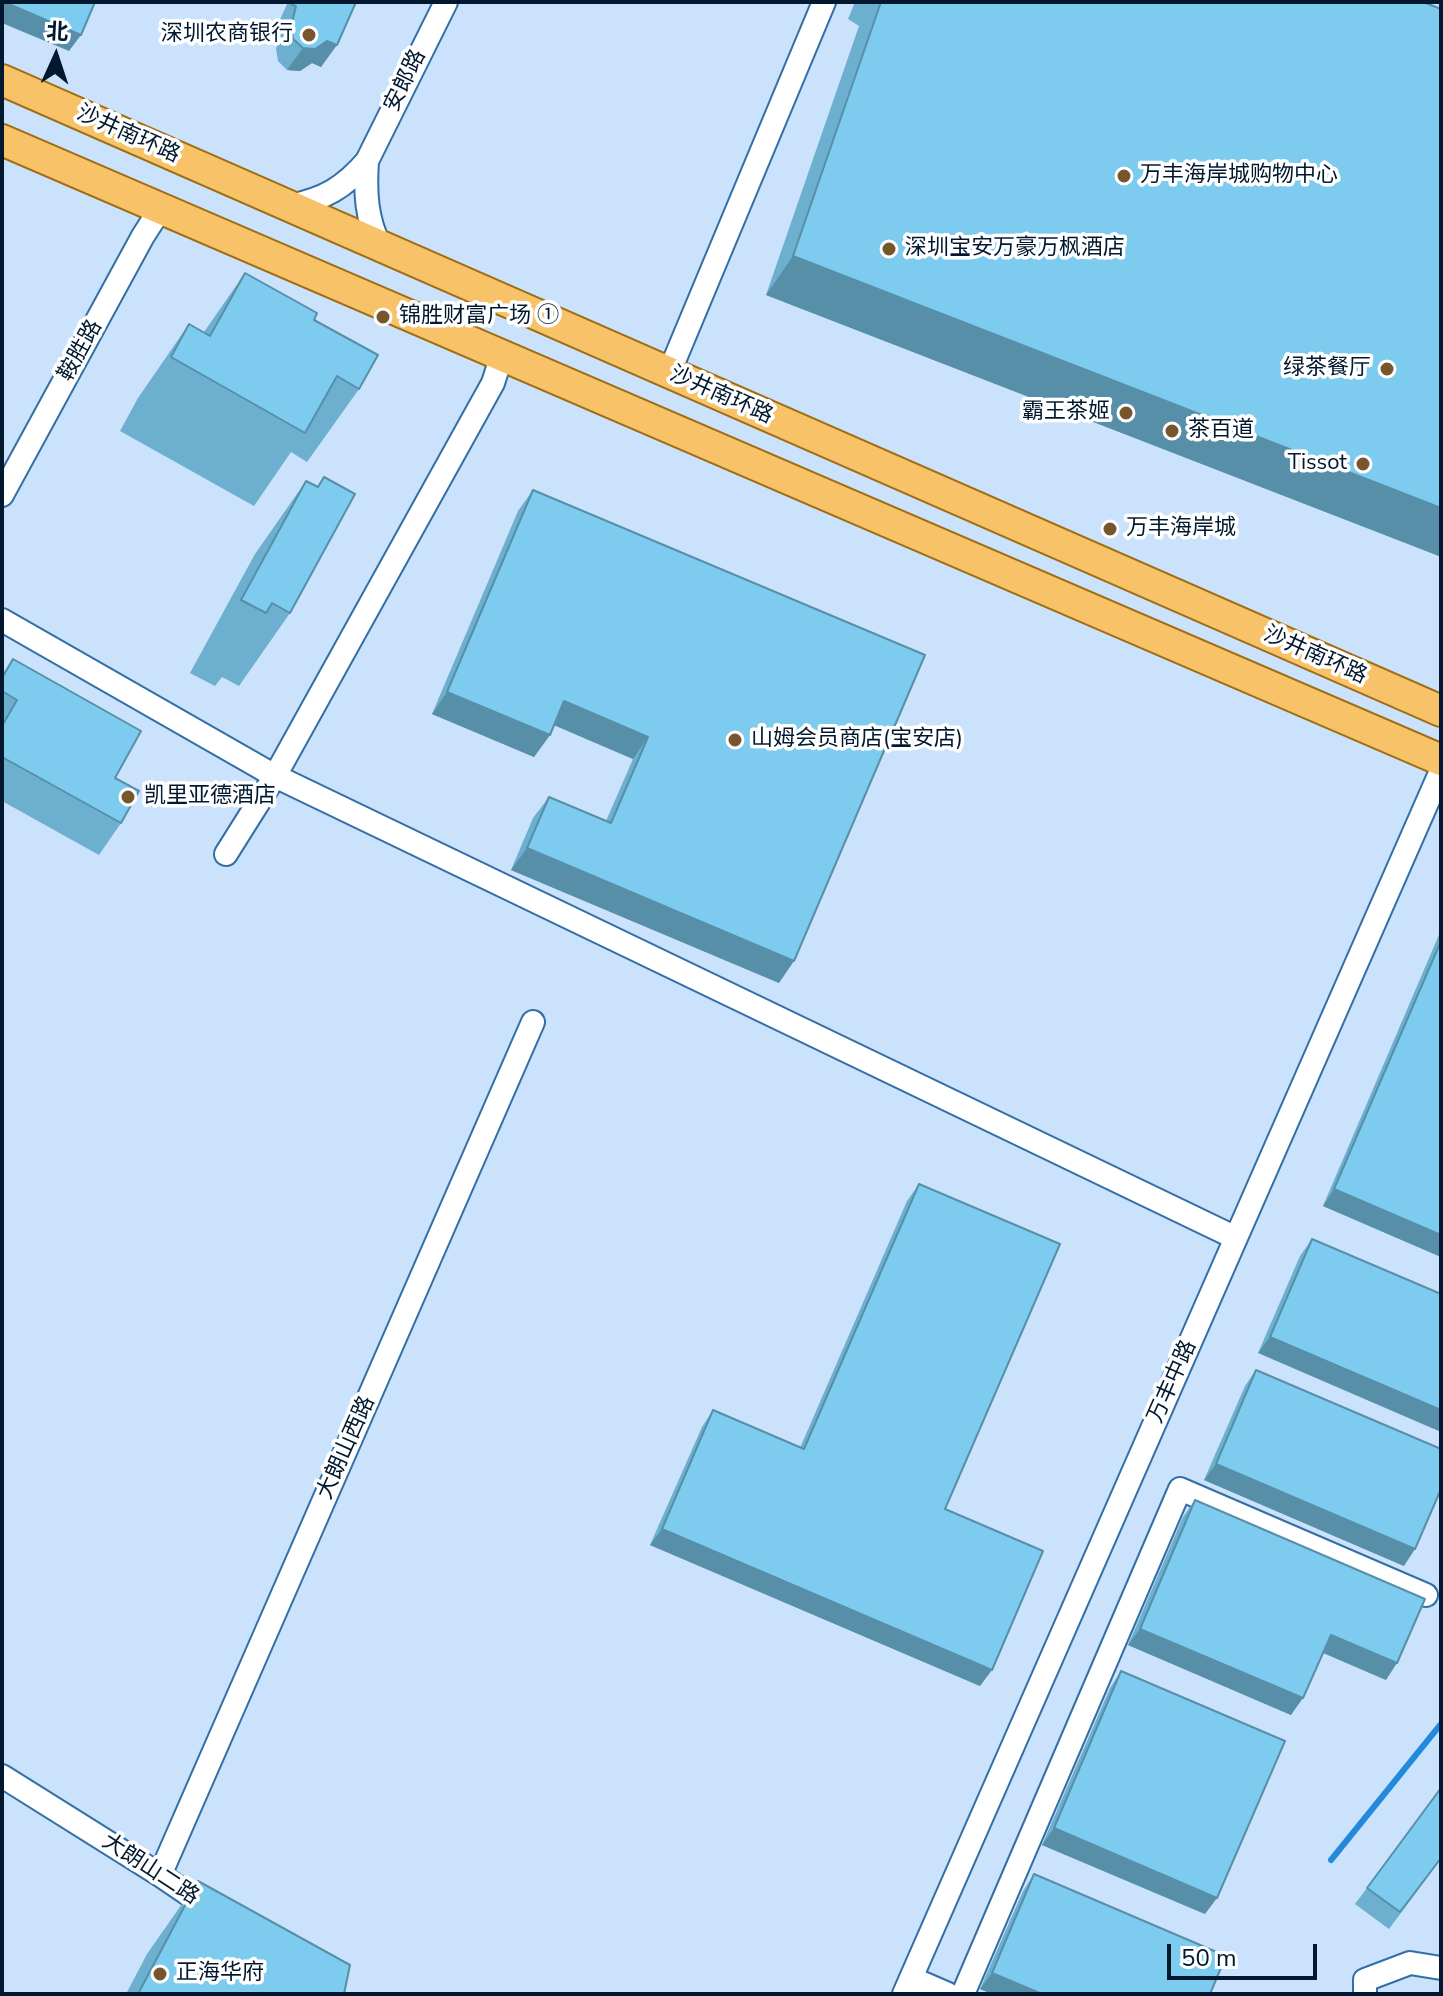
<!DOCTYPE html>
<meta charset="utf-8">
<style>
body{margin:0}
#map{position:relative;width:1443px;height:1996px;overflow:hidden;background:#cae2fb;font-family:"Nunito Sans","Noto Sans SC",sans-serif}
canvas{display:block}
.frame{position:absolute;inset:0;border:4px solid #01182e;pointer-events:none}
.north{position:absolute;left:16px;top:16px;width:80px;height:80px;-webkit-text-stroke:6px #fff;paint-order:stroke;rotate:3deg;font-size:22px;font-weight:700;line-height:32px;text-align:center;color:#01182e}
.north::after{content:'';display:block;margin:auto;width:28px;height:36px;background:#01182e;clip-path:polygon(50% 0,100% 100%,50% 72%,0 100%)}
.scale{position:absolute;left:1167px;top:1944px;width:150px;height:36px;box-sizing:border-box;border:4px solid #01182e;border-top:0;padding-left:10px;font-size:24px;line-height:28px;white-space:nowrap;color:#01182e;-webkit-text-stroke:6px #fff;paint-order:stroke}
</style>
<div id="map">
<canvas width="1443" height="1996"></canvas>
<div class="frame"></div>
<div class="north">北</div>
<div class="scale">50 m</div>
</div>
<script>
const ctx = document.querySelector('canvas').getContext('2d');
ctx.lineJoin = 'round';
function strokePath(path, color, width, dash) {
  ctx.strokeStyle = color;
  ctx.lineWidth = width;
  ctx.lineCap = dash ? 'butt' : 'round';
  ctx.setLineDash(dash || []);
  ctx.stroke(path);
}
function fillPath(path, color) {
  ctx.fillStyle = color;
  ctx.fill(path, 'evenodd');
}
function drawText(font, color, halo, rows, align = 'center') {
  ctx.font = font + ' "Nunito Sans","Noto Sans SC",sans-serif';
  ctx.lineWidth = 7;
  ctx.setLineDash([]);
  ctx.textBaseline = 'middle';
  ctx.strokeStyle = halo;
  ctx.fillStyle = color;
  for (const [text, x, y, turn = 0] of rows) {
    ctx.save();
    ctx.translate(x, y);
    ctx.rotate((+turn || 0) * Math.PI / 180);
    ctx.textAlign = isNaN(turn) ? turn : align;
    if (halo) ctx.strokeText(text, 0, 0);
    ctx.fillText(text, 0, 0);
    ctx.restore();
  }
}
const stream = new Path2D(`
 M 1331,1860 L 1441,1724`);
const minor = new Path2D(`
 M 367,161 C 365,191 366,219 380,246
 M 290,206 C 324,199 344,188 367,161 L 446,2
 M 669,373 L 824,2
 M 2,495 L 143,236 L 161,208
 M 2,620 L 275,776 L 1236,1238
 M 226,854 L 275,776 L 493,383 L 502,355
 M 2,1776 L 160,1875 L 213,1911
 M 160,1875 L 533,1022
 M 911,1978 L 948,1994
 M 904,1994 L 1441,771
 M 963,1994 L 1180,1489 L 1426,1595
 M 1365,1994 L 1365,1980 L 1410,1963 L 1441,1968`);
const major = new Path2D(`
 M 2,80 L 1441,711
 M 2,140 L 1441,760`);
const wall = new Path2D(`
 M 288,2 L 356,2 L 321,67 L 312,63 L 300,71 L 287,70 L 278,61 L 276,49 L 281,28 L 277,26 Z
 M 855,2 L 1423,2 L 1441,9 L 1441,553 L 1439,556 L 766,295 L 859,26 L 848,19 Z
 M 245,273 L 314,320 L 359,389 L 307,462 L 291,452 L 254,506 L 120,431 L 138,398 L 189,324 L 204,332 Z
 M 324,477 L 290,613 L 239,686 L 222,677 L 215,686 L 190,673 L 255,554 L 306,481 L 317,487 Z
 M 533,490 L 779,983 L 511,870 L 533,818 L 549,797 L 606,821 L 633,759 L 554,725 L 550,735 L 534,757 L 432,714 L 518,511 Z
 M 13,659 L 115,778 L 121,823 L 99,855 L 2,801 L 2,675 Z
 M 1441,930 L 1441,1257 L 1323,1206 Z
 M 919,1184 L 945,1509 L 980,1686 L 650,1545 L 702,1427 L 713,1410 L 800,1448 L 907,1201 Z
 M 1312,1239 L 1441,1294 L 1258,1353 L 1300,1256 Z
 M 1256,1370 L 1404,1566 L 1204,1480 L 1245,1386 Z
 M 1195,1500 L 1386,1680 L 1323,1653 L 1291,1715 L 1128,1645 L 1183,1517 Z
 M 1121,1671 L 1205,1914 L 1042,1845 L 1110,1688 Z
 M 1441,1859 L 1389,1929 L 1355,1904 L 1367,1888 Z
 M 1034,1874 L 1210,1994 L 992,1994 L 980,1989 L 1023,1891 Z
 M 198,1881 L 344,1994 L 126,1994 L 147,1954 Z`);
const shadedWall = new Path2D(`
 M 2,2 L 4,2 L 81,35 L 69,51 L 2,23 Z
 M 327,41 L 337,45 L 321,67 L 312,63 L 300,71 L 287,70 L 303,48 Z
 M 793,256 L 1441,508 L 1441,553 L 1439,556 L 766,295 Z
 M 447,692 L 550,735 L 534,757 L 432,714 Z
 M 564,701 L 648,737 L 633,759 L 549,723 Z
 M 527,848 L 794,961 L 779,983 L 511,870 Z
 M 1334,1189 L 1441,1235 L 1441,1257 L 1323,1206 Z
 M 1270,1337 L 1441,1410 L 1441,1432 L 1258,1353 Z
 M 1216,1464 L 1415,1549 L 1404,1566 L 1204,1480 Z
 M 662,1529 L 992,1670 L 980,1686 L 650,1545 Z
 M 1140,1629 L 1303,1698 L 1291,1715 L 1128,1645 Z
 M 1331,1635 L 1397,1663 L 1386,1680 L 1319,1651 Z
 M 1054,1828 L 1217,1898 L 1205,1914 L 1042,1845 Z
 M 992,1973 L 1042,1994 L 992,1994 L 980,1989 Z`);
const building = new Path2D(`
 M 4,2 L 95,2 L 81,35 Z
 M 293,2 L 356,2 L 337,45 L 327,41 L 315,49 L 303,48 L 293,39 L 291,27 L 296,6 L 292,5 Z
 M 881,2 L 1423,2 L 1441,9 L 1441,508 L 793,256 Z
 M 245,273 L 317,313 L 314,320 L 378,355 L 359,389 L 337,376 L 305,433 L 171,357 L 189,324 L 210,336 Z
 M 324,477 L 355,494 L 290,613 L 272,603 L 266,613 L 241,600 L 306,481 L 318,487 Z
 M 533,490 L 925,655 L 794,961 L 527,848 L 549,797 L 611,823 L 648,737 L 564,701 L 550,735 L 447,692 Z
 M 13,659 L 141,731 L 115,778 L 139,791 L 121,823 L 2,757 L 2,726 L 17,700 L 2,691 L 2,678 Z
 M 1441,941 L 1441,1235 L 1334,1189 Z
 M 919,1184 L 1060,1244 L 945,1509 L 1043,1551 L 992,1670 L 662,1529 L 713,1410 L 804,1449 Z
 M 1312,1239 L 1441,1294 L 1441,1410 L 1270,1337 Z
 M 1256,1370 L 1441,1449 L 1441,1489 L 1415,1549 L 1216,1464 Z
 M 1195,1500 L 1425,1599 L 1397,1663 L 1331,1635 L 1303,1698 L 1140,1629 Z
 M 1121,1671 L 1285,1741 L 1217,1898 L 1054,1828 Z
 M 1441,1788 L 1441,1858 L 1400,1912 L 1367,1888 Z
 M 1034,1874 L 1226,1956 L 1210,1994 L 1042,1994 L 992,1973 Z
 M 198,1881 L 350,1965 L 344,1994 L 138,1994 Z`);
const markers = [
 [309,35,8,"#77552d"],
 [1124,176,8,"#77552d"],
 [889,249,8,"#77552d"],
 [383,317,8,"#77552d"],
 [1387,369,8,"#77552d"],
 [1126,413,8,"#77552d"],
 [1172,431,8,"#77552d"],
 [1363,464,8,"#77552d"],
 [1110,529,8,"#77552d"],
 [735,740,8,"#77552d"],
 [128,797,8,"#77552d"],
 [160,1974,8,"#77552d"]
];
const poiNames = [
 ["深圳农商银行",293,35,"right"],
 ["万丰海岸城购物中心",1140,176],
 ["深圳宝安万豪万枫酒店",905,249],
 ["锦胜财富广场 ①",399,317],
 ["绿茶餐厅",1371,369,"right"],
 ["霸王茶姬",1110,413,"right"],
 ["茶百道",1188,431],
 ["Tissot",1347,464,"right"],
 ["万丰海岸城",1126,529],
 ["山姆会员商店(宝安店)",751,740],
 ["凯里亚德酒店",144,797],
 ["正海华府",176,1974]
];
const streetNames = [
 ["安郎路",406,81,-64],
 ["沙井南环路",128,135,24],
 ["鞍胜路",81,351,-61],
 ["沙井南环路",721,396,24],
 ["沙井南环路",1315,656,24],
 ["万丰中路",1173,1382,-66],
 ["大朗山西路",347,1448,-66],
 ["大朗山二路",150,1870,33]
];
strokePath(stream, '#2389dd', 6);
strokePath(minor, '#336fa7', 26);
strokePath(major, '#9f6d13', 34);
strokePath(minor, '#fff', 22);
strokePath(major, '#f8c368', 30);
fillPath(wall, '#6cafce');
fillPath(shadedWall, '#588fa8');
fillPath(building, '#7dccf0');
strokePath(building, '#588fa8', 2);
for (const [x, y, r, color] of markers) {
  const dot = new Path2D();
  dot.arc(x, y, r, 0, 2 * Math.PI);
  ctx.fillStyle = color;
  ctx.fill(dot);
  strokePath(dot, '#fff', 3);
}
drawText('22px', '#01182e', '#fff', poiNames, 'left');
drawText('22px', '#01182e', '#fff', streetNames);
</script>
